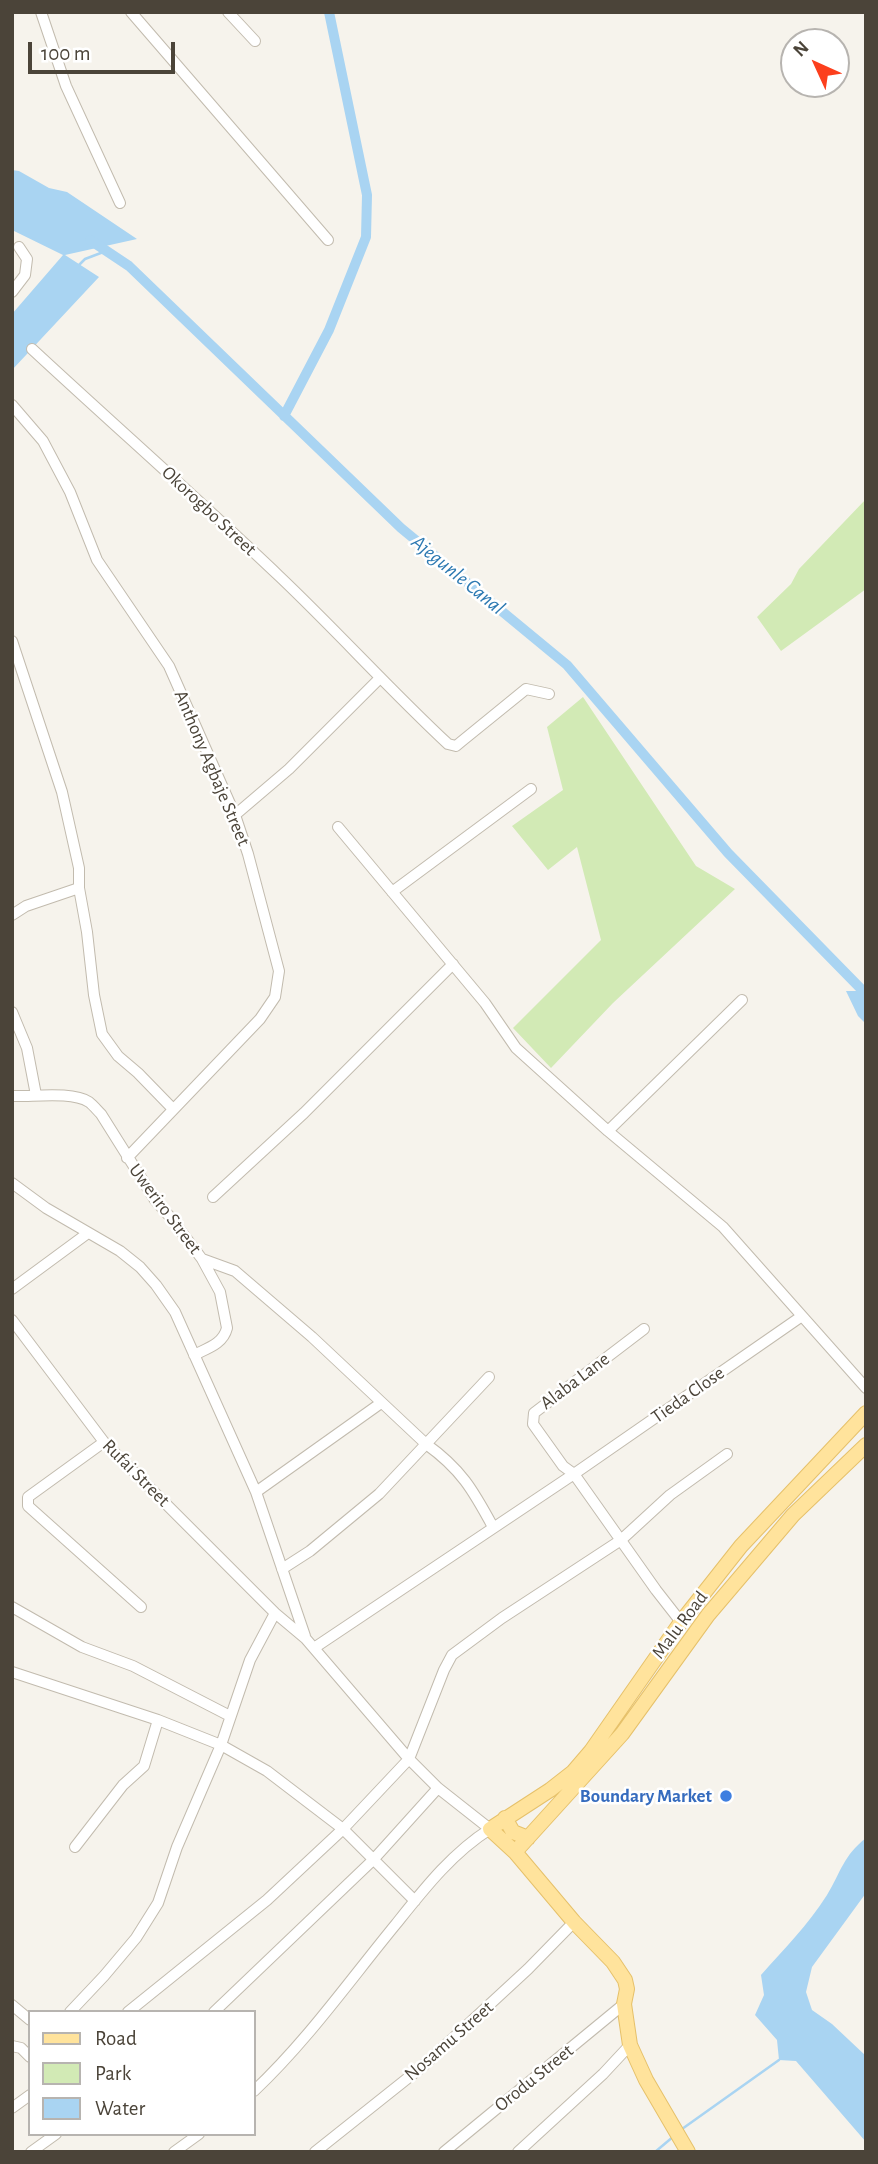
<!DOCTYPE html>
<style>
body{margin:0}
#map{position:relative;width:878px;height:2164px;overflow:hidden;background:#f6f3ec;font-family:"Alegreya Sans",sans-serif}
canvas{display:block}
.frame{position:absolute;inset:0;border:14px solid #4b4439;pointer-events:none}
.legend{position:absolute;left:28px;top:2010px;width:228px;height:126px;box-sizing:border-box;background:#fff;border:2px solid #b7b4b0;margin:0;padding:9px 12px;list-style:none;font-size:21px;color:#4b4439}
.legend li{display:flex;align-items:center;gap:14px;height:35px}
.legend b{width:35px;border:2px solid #b7b4b0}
.north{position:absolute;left:780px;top:28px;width:70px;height:70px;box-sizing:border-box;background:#fff;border:2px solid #b7b4b0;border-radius:50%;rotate:315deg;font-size:19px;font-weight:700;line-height:28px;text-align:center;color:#4b4439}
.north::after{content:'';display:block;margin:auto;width:24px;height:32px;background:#fc3f1d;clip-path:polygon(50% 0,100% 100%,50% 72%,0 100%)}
.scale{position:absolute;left:28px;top:42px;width:147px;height:32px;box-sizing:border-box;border:4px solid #4b4439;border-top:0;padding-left:9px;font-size:21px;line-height:24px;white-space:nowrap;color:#4b4439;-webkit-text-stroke:5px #fff;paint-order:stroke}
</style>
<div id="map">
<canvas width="878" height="2164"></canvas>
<div class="frame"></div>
<ul class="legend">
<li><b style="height:9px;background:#ffe39c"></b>Road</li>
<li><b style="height:19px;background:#d2eab5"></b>Park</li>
<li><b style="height:19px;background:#a9d4f2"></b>Water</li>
</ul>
<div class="north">N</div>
<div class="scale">100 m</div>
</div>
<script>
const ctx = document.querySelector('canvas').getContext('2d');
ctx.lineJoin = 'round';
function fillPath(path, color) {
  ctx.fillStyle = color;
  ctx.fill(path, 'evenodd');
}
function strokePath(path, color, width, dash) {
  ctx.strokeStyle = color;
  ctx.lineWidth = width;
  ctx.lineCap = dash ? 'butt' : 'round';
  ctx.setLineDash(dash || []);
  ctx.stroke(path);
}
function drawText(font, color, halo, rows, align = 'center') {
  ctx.font = font + ' "Alegreya Sans",sans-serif';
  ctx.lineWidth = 5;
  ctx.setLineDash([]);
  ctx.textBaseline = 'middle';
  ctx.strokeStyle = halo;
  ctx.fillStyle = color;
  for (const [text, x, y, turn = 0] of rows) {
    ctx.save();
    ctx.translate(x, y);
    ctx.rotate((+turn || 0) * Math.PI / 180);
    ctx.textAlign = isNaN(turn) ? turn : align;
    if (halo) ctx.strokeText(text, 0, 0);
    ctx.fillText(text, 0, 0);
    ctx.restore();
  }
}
const green = new Path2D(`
 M 866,499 L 866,589 L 781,651 L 757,617 L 791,584 L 799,569 Z
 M 583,697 L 696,866 L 735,889 L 613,1003 L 551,1068 L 513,1028 L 601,940 L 577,847 L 548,870 L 512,826 L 563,790 L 547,727 Z`);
const water = new Path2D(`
 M 12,170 L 19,171 L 49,188 L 67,192 L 137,239 L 65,255 L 99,277 L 12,370 L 12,314 L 63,255 L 12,230 Z
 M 846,991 L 859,991 L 866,996 L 866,1024 L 858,1016 Z
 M 866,1838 L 866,1893 L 812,1967 L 806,1992 L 812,2010 L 832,2024 L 866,2056 L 866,2142 L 796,2061 L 779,2060 L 777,2040 L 755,2015 L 764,1995 L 761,1975 C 784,1949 808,1925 827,1895 C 841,1872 843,1856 866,1838 Z`);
const stream = new Path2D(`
 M 79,265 L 85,259 L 106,251
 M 682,2129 L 779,2060
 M 655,2152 L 674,2136`);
const canal = new Path2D(`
 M 90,240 L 129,266 L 401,528 L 567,665 L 728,853 L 866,994
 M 284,416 L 329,330 L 366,237 L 367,195 L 329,12`);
const minor = new Path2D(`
 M 41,12 L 66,86 L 120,203
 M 131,12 L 328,240
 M 228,12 L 255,41
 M 12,292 L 25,275 L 27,259 L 19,247
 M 32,349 C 114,425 198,499 279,576 C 337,631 390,690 448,744 L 456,746 L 462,741 L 526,689 L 549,694
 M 12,405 L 43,441 L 70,492 L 97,560 L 169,666 L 235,815 L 248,854 L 279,971 L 275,997 L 260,1019 L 127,1158
 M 12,641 L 62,792 L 79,868 L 79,888 L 87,932 L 94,995 L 102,1034 L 118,1056 L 138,1073 L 173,1109
 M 235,815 L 289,769 L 380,678
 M 338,827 L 485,1003 L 516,1048 L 608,1131 L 723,1227 L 866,1388
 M 392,892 L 531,789
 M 12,915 L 26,906 L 79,888
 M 12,1012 L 27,1048 L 36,1095
 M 12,1096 C 32,1097 72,1091 89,1102 C 93,1105 97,1110 101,1114 L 155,1200 L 171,1218 L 202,1259 L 220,1292 L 227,1328 C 223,1344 208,1348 194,1355
 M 608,1131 L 742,1000
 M 12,1183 L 46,1208 L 120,1251 L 140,1267 L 156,1285 L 175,1312 L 256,1492 L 305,1636
 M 213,1197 L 304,1113 L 453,964
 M 202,1259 L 235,1271 L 312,1337 L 426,1444 C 461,1469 473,1490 493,1527
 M 12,1289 L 88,1233
 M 12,1320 L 104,1442 L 275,1613 L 306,1639 L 409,1759 L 438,1788 L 490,1829 C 452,1853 424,1889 396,1924 C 350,1980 307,2041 254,2091
 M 644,1329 L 534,1413 L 533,1424 L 563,1466 L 574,1474 L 656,1590 L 681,1622
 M 104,1442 L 28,1497 L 28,1506 L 141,1607
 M 256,1492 L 381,1403
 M 282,1569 L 310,1551 L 379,1494 L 489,1377
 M 12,1607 L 82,1647 L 133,1666 L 230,1716
 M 314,1648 L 574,1474 L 802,1316
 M 12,1672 L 158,1720 L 221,1745 L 267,1771 L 343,1829 L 415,1901
 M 75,1847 L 123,1785 L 144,1766 L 158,1720
 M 12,2005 L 30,2020
 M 70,2012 L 104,1976 L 136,1938 L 158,1903 L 177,1847 L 221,1745 L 250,1660 L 275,1613
 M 128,2012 L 267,1900 L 343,1829 L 409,1759 L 444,1670 L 452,1655 L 502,1618 L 621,1540 L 670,1495 L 727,1454
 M 214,2012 L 373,1860 L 438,1788
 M 12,2046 L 21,2048 L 30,2057
 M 12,2108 L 30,2095
 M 31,2152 L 56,2134
 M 174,2152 L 199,2134
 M 315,2152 L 423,2066 L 528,1969 L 574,1922
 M 444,2152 L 624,2004
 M 518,2152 L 603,2074 L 630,2045`);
const major = new Path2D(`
 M 505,1818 L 513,1832 L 528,1838
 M 515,1852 L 622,1734 L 708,1615 L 793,1515 L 866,1445
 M 688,2152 L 646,2080 L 630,2045 L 624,2004 L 627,1989 L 625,1980 L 613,1962 L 574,1922 L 515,1852 L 490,1829 L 550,1790 L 573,1772 L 591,1751 L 681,1622 L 741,1546 L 866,1413`);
const markers = [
 [726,1796,7,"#3f7fe0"]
];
const streetNames = [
 ["Okorogbo Street",209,511,43],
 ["Anthony Agbaje Street",212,768,67],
 ["Uweriro Street",165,1209,53],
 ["Alaba Lane",575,1381,-37],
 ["Tieda Close",688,1395,-35],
 ["Rufai Street",136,1473,45],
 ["Malu Road",680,1625,-53],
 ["Nosamu Street",449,2041,-41],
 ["Orodu Street",534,2078,-39]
];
const shopNames = [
 ["Boundary Market",712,1796]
];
const waterNames = [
 ["Ajegunle Canal",458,575,39]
];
fillPath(green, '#d2eab5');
fillPath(water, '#a9d4f2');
strokePath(stream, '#a9d4f2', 2.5);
strokePath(canal, '#a9d4f2', 10);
strokePath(minor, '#c2bbae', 12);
strokePath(major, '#e6c16a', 16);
strokePath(minor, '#fff', 10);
strokePath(major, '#ffe39c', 14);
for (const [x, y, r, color] of markers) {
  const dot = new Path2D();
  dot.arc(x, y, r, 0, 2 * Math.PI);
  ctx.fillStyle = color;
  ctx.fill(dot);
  strokePath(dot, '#fff', 2.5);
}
drawText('19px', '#4b4439', '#fff', streetNames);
drawText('bold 19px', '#366cbe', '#fff', shopNames, 'right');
drawText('italic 21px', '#2e7ab2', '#fff', waterNames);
</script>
